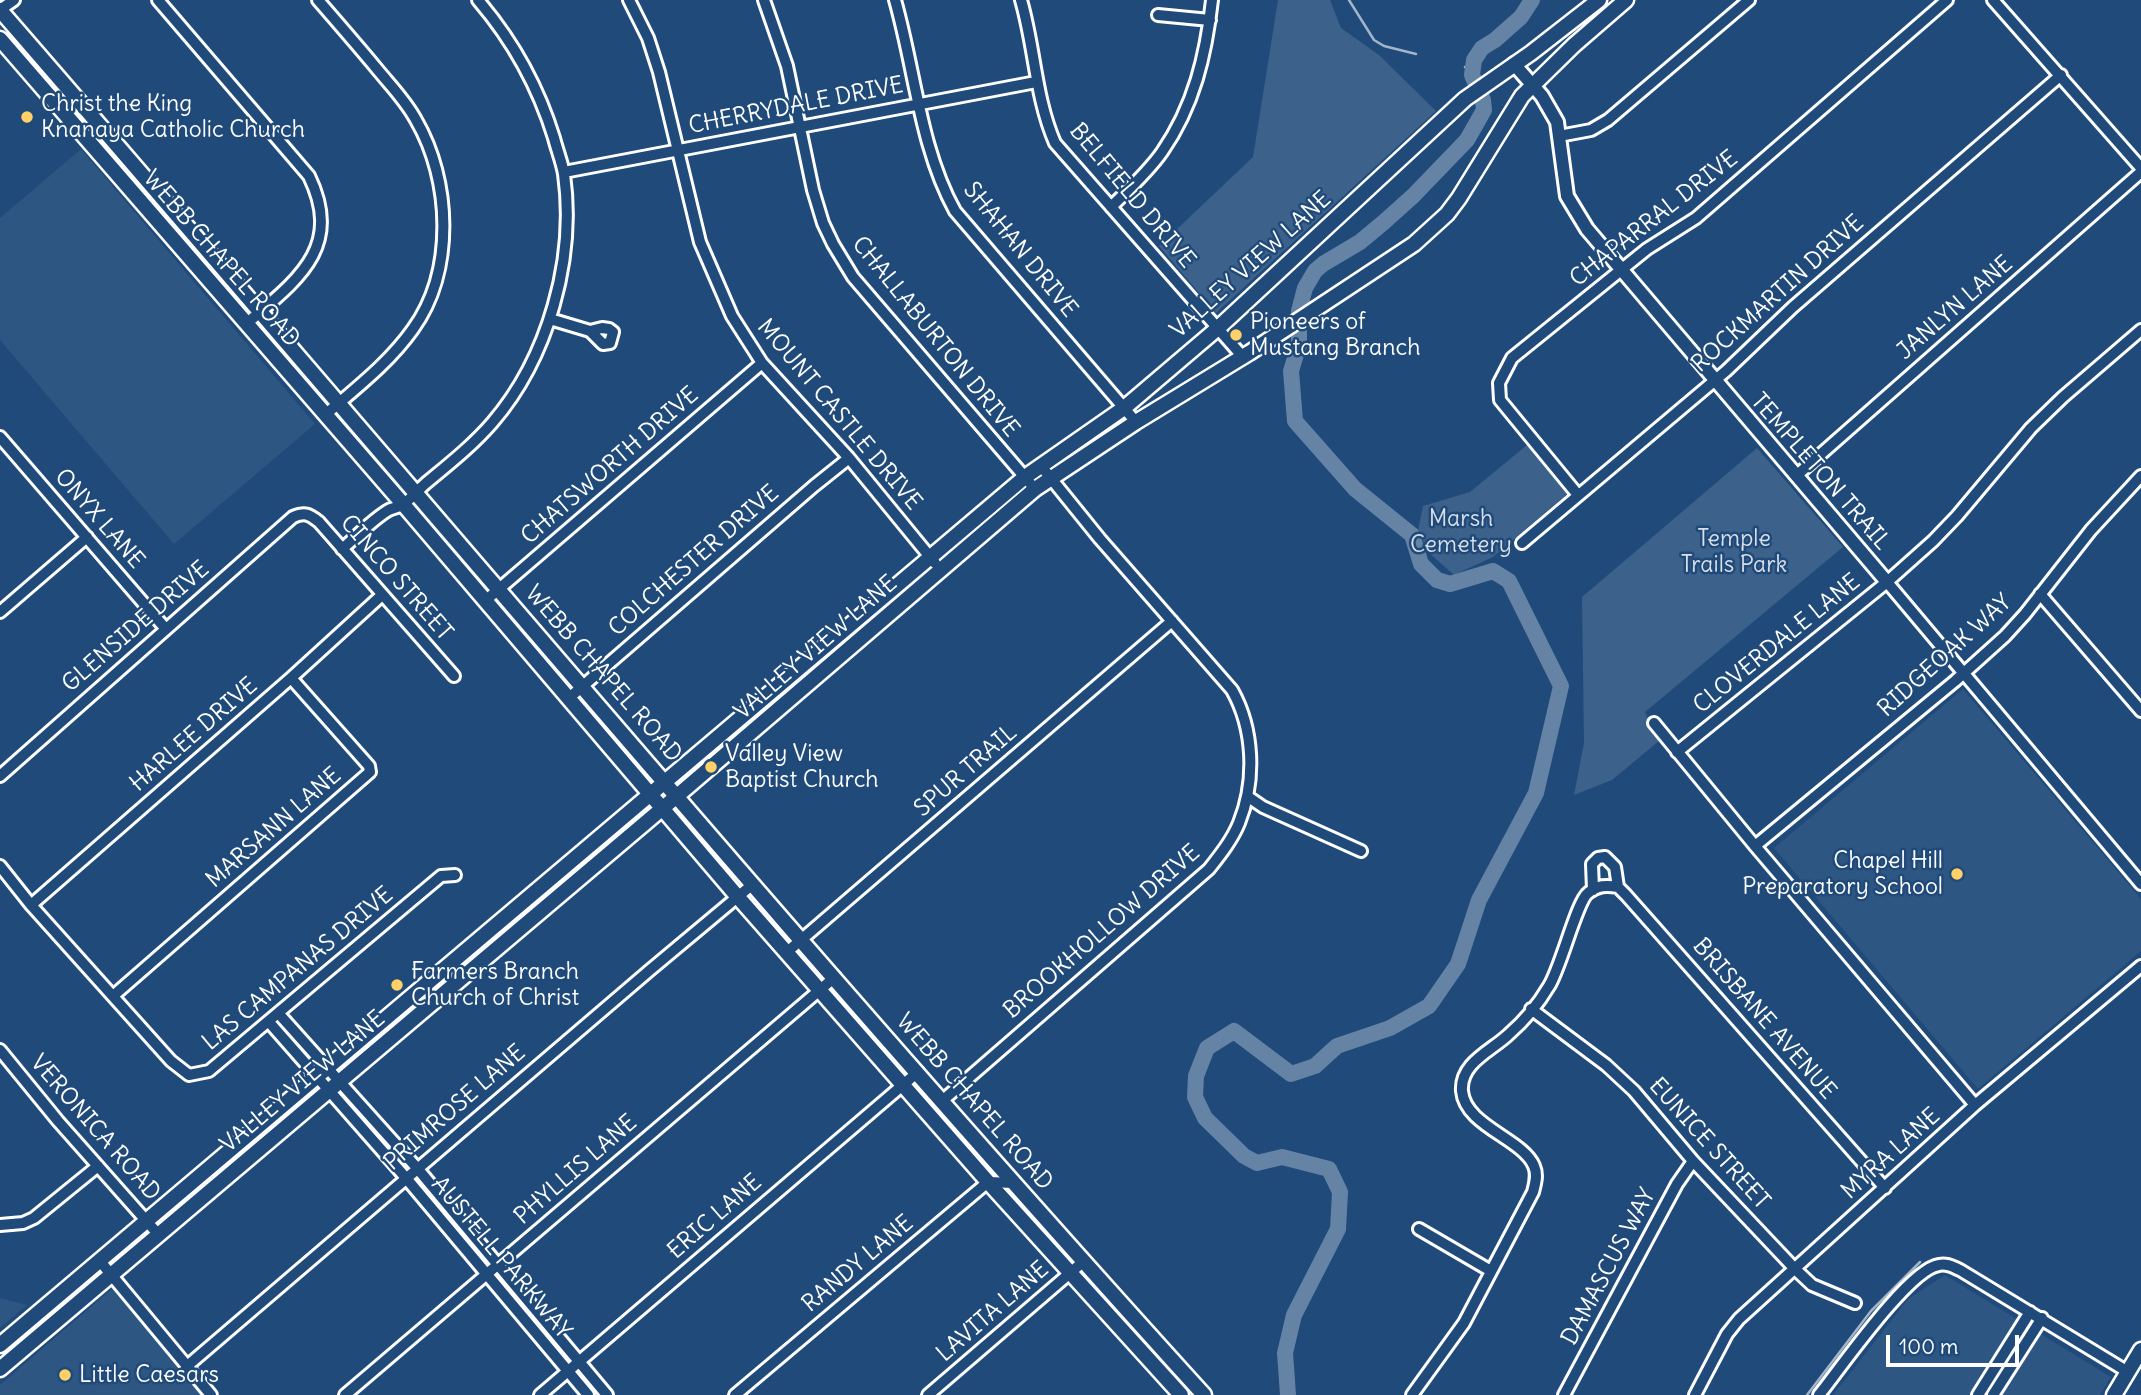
<!DOCTYPE html>
<style>
body{margin:0}
#map{position:relative;width:2141px;height:1395px;overflow:hidden;background:#1f4a7a;font-family:Delius,sans-serif}
canvas{display:block}
.scale{position:absolute;left:1886px;top:1335px;width:133px;height:32px;box-sizing:border-box;border:4px solid #fff;border-top:0;padding-left:9px;font-size:21px;line-height:24px;white-space:nowrap;color:#fff;-webkit-text-stroke:5px #1f4a7a;paint-order:stroke}
</style>
<div id="map">
<canvas width="2141" height="1395"></canvas>
<div class="scale">100 m</div>
</div>
<script>
const ctx = document.querySelector('canvas').getContext('2d');
ctx.lineJoin = 'round';
function fillPath(path, color) {
  ctx.fillStyle = color;
  ctx.fill(path, 'evenodd');
}
function strokePath(path, color, width, dash) {
  ctx.strokeStyle = color;
  ctx.lineWidth = width;
  ctx.lineCap = dash ? 'butt' : 'round';
  ctx.setLineDash(dash || []);
  ctx.stroke(path);
}
function drawText(font, color, halo, rows, align = 'center') {
  ctx.font = font + ' Delius,sans-serif';
  ctx.lineWidth = 5;
  ctx.setLineDash([]);
  ctx.textBaseline = 'middle';
  ctx.strokeStyle = halo;
  ctx.fillStyle = color;
  for (const [text, x, y, turn = 0] of rows) {
    ctx.save();
    ctx.translate(x, y);
    ctx.rotate((+turn || 0) * Math.PI / 180);
    ctx.textAlign = isNaN(turn) ? turn : align;
    if (halo) ctx.strokeText(text, 0, 0);
    ctx.fillText(text, 0, 0);
    ctx.restore();
  }
}
const built = new Path2D(`
 M 81,149 L 315,424 L 174,544 L 0,340 L 0,218 Z
 M 1963,689 L 2141,899 L 2141,951 L 1978,1089 L 1774,848 Z
 M 1945,1275 L 2111,1377 L 2100,1395 L 1833,1395 L 1908,1299 Z
 M 113,1288 L 203,1395 L 0,1395 L 0,1385 Z
 M 0,1298 L 27,1305 L 0,1328 Z`);
const green = new Path2D(`
 M 1278,0 L 1330,0 L 1341,28 L 1379,55 L 1436,111 L 1216,313 L 1159,246 L 1253,157 Z
 M 1527,445 L 1567,494 L 1493,557 L 1454,575 L 1428,552 L 1418,530 L 1423,506 L 1470,492 Z
 M 1757,448 L 1843,547 L 1645,712 L 1659,741 L 1612,780 L 1574,795 L 1584,743 L 1582,597 Z`);
const stream = new Path2D(`
 M 1349,0 L 1374,40 L 1384,46 L 1416,54
 M 1465,67 L 1473,69
 M 1807,1395 L 1871,1311 L 1920,1262`);
const river = new Path2D(`
 M 1288,1395 L 1285,1353 L 1294,1315 L 1338,1229 L 1340,1192 L 1329,1169 L 1282,1157 L 1257,1163 L 1244,1156 L 1205,1118 L 1195,1097 L 1196,1076 L 1207,1048 L 1234,1031 L 1291,1074 L 1315,1066 L 1337,1046 L 1390,1028 L 1429,1006 L 1458,964 L 1479,900 L 1536,793 L 1561,686 L 1509,581 L 1493,571 L 1450,584 L 1437,580 L 1421,564 L 1412,535 L 1355,489 L 1295,421 L 1291,371 L 1299,345 L 1299,311 L 1305,288 L 1315,271 L 1323,264 L 1360,242 L 1384,222 L 1413,196 L 1467,140 L 1484,110 L 1483,100 L 1472,75 L 1474,60 L 1482,48 L 1495,40 L 1521,17 L 1532,0`);
const minor = new Path2D(`
 M 158,0 L 309,176 C 344,248 297,280 246,324
 M 318,0 C 338,23 358,46 377,69 C 391,86 406,101 416,120 C 451,180 455,271 413,329 C 389,363 356,388 325,415
 M 629,0 L 648,38 L 659,72 L 700,242 L 732,316 L 762,363 L 849,458 L 935,563
 M 764,0 L 787,66 L 813,190 L 823,223 L 833,244 L 853,277 L 1035,489
 M 895,0 C 915,70 920,148 955,211 L 1136,422
 M 1021,0 C 1035,48 1035,97 1055,143 L 1243,357
 M 1993,0 L 2141,168
 M 0,10 L 14,0
 M 1158,15 L 1210,20
 M 1559,136 L 1591,130 L 1608,120 L 1749,0
 M 564,172 L 1036,82
 M 1111,207 C 1128,190 1148,172 1162,152 C 1194,106 1206,55 1212,0
 M 550,319 L 590,331
 M 602,328 L 609,329 L 613,332 L 610,343 L 603,344 L 590,331 Z
 M 0,437 L 165,628
 M 1796,476 L 2141,172
 M 1578,495 L 1500,400 L 1499,383 L 1512,358 L 1647,249 L 1696,218 L 1947,0
 M 1522,543 L 1726,371 L 1793,307 L 2061,75
 M 342,549 C 356,537 371,521 387,511 C 391,508 397,508 402,505 C 410,500 418,490 425,484 C 449,464 472,446 492,423 C 548,358 576,259 564,174 C 562,162 557,150 554,138 C 538,86 514,42 478,0
 M 1887,582 L 2141,884
 M 2040,594 L 2141,711
 M 485,601 L 762,363
 M 0,612 L 87,537
 M 569,698 L 814,486 L 849,458
 M 1654,723 L 1755,846 L 1975,1105
 M 1677,752 L 1887,582 L 1933,541 L 1957,516 L 2031,428 L 2063,397 L 2141,330
 M 0,776 L 293,517 C 305,512 309,514 319,522 L 454,676
 M 1247,796 L 1263,807 L 1361,851
 M 1755,846 L 1955,681 L 2005,636 L 2025,614 L 2091,530 L 2141,476
 M 0,866 L 31,905 L 171,1061 L 189,1075 L 209,1071 L 441,876 L 455,875
 M 1593,890 L 1592,864 L 1598,858 L 1605,857 L 1615,867 L 1618,887
 M 31,905 L 291,678 L 382,595
 M 787,952 L 1172,621
 M 113,996 L 370,772 L 369,766 L 291,678
 M 1531,1009 L 1606,1065 L 1634,1091 L 1693,1161 L 1795,1269 L 1812,1285 L 1855,1303
 M 279,1014 L 417,1168 L 607,1395
 M 269,1022 L 406,1178 L 588,1395
 M 0,1050 L 58,1121 L 158,1234
 M 942,1101 L 1209,869 C 1220,855 1232,840 1239,823 C 1256,781 1254,729 1232,690 L 1100,539 L 1041,466
 M 0,1225 L 23,1223 L 34,1218 L 98,1166
 M 1419,1229 L 1491,1271
 M 99,1260 L 211,1395
 M 186,1367 L 650,970 L 753,884
 M 345,1395 L 835,977
 M 540,1395 L 918,1072
 M 735,1395 L 988,1182 L 1014,1183
 M 928,1395 L 1084,1261
 M 1412,1395 L 1464,1323 L 1533,1192 C 1535,1184 1538,1175 1534,1166 C 1523,1139 1465,1126 1462,1091 C 1460,1063 1491,1051 1508,1035 C 1523,1022 1539,1003 1549,986 C 1561,967 1577,901 1588,893 C 1597,885 1607,885 1618,887 L 1626,895 L 1885,1188
 M 1564,1395 L 1677,1184 L 1693,1161
 M 1695,1395 L 1727,1334 L 1739,1319 L 1975,1105 L 2141,966
 M 1819,1395 C 1840,1369 1909,1269 1939,1265 C 1947,1263 1953,1267 1960,1270 L 2128,1372
 M 1978,1395 L 2030,1312
 M 1993,1395 L 2042,1318`);
const tertiary = new Path2D(`
 M 1514,64 L 1542,96 L 1557,122 L 1567,196 L 1587,229 L 1887,582`);
const secondary = new Path2D(`
 M 0,10 C 401,472 793,942 1204,1395
 M 0,39 L 403,504 L 737,896 L 988,1182 L 1181,1395
 M 0,1345 L 1025,477 L 1124,408 L 1218,328 L 1465,99 L 1531,53 L 1599,0
 M 0,1369 L 677,796 L 1035,489 L 1136,422 L 1249,353 L 1414,244 L 1447,214 L 1459,198 L 1522,96 L 1574,45 L 1626,0
 M 2114,1395 L 2141,1350`);
const markers = [
 [27,117,7,"#ffd166"],
 [1236,335,7,"#ffd166"],
 [711,767,7,"#ffd166"],
 [1957,874,7,"#ffd166"],
 [397,985,7,"#ffd166"],
 [65,1375,7,"#ffd166"]
];
const poiNames = [
 ["Christ the King",41,104],
 ["Knanaya Catholic Church",41,130],
 ["Pioneers of",1250,322],
 ["Mustang Branch",1250,348],
 ["Valley View",725,754],
 ["Baptist Church",725,780],
 ["Chapel Hill",1943,861,"right"],
 ["Preparatory School",1943,887,"right"],
 ["Farmers Branch",411,972],
 ["Church of Christ",411,998],
 ["Little Caesars",79,1375]
];
const streetNames = [
 ["CHERRYDALE DRIVE",796,106,-11],
 ["BELFIELD DRIVE",1132,196,50],
 ["CHAPARRAL DRIVE",1654,219,-38],
 ["SHAHAN DRIVE",1020,250,51],
 ["WEBB CHAPEL ROAD",221,259,49],
 ["VALLEY VIEW LANE",1251,265,-42],
 ["ROCKMARTIN DRIVE",1778,294,-42],
 ["JANLYN LANE",1955,308,-41],
 ["CHALLABURTON DRIVE",935,337,51],
 ["MOUNT CASTLE DRIVE",839,415,50],
 ["CHATSWORTH DRIVE",610,466,-41],
 ["TEMPLETON TRAIL",1820,472,49],
 ["ONYX LANE",99,519,49],
 ["COLCHESTER DRIVE",694,561,-41],
 ["CINCO STREET",396,578,49],
 ["GLENSIDE DRIVE",136,627,-41],
 ["CLOVERDALE LANE",1777,644,-39],
 ["VALLEY VIEW LANE",816,648,-41],
 ["RIDGEOAK WAY",1945,656,-42],
 ["WEBB CHAPEL ROAD",603,674,49],
 ["HARLEE DRIVE",194,735,-41],
 ["SPUR TRAIL",966,771,-41],
 ["MARSANN LANE",274,828,-41],
 ["BROOKHOLLOW DRIVE",1102,932,-41],
 ["LAS CAMPANAS DRIVE",298,969,-40],
 ["BRISBANE AVENUE",1764,1019,49],
 ["VALLEY VIEW LANE",303,1082,-40],
 ["WEBB CHAPEL ROAD",974,1102,49],
 ["PRIMROSE LANE",455,1108,-41],
 ["VERONICA ROAD",95,1128,49],
 ["EUNICE STREET",1709,1144,48],
 ["MYRA LANE",1891,1154,-42],
 ["PHYLLIS LANE",576,1170,-41],
 ["ERIC LANE",715,1217,-41],
 ["AUSTELL PARKWAY",501,1258,50],
 ["RANDY LANE",858,1264,-40],
 ["DAMASCUS WAY",1609,1267,-62],
 ["LAVITA LANE",993,1312,-41]
];
const parkNames = [
 ["Marsh",1461,519],
 ["Cemetery",1461,545],
 ["Temple",1734,539],
 ["Trails Park",1734,565]
];
fillPath(built, '#2e5683');
fillPath(green, '#3c618b');
strokePath(stream, '#a3b5c8', 2.5);
strokePath(river, '#6583a4', 16);
strokePath(minor, '#fff', 16);
strokePath(tertiary, '#fff', 18);
strokePath(secondary, '#fff', 19);
strokePath(minor, '#1f4a7a', 10);
strokePath(tertiary, '#1f4a7a', 12);
strokePath(secondary, '#1f4a7a', 14);
for (const [x, y, r, color] of markers) {
  const dot = new Path2D();
  dot.arc(x, y, r, 0, 2 * Math.PI);
  ctx.fillStyle = color;
  ctx.fill(dot);
  strokePath(dot, '#1f4a7a', 2.5);
}
drawText('23px', '#fff', '#1f4a7a', poiNames, 'left');
drawText('23px', '#fff', '#1f4a7a', streetNames);
drawText('23px', '#d8dfe8', '#1f4a7a', parkNames);
</script>
